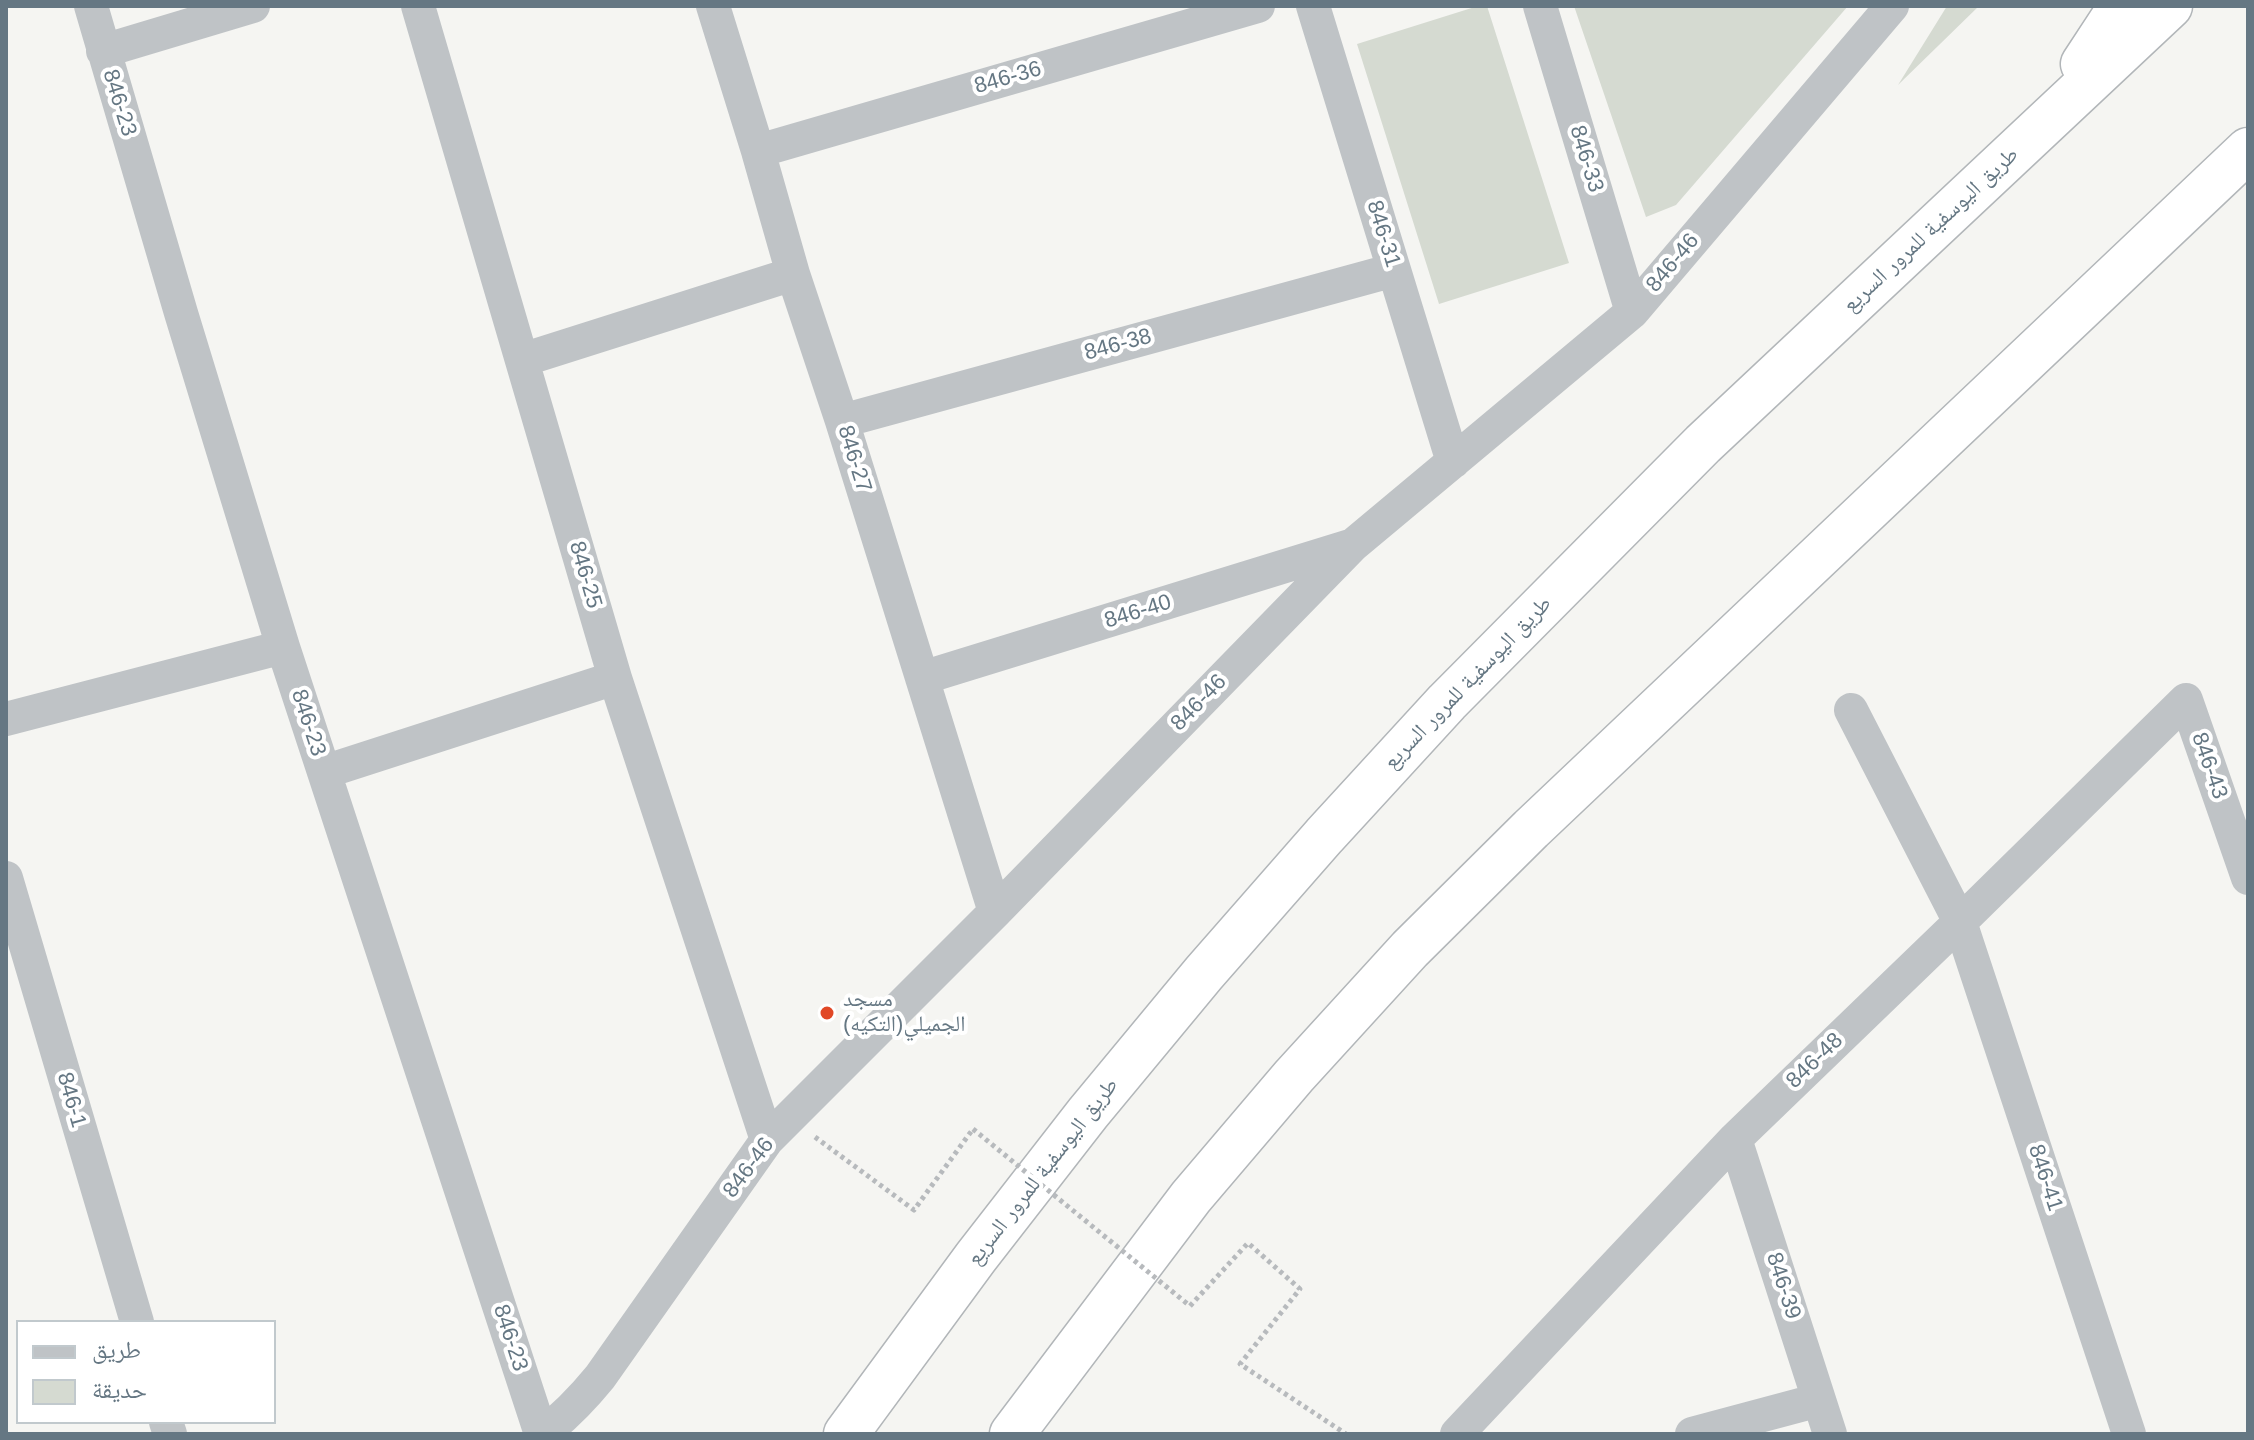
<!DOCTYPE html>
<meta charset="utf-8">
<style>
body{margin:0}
#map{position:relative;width:2254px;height:1440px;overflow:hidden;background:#f5f5f2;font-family:Helvetica,"Noto Naskh Arabic",sans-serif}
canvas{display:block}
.frame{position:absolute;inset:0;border:8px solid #657783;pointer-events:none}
.legend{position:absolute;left:16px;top:1320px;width:260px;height:104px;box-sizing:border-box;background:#fff;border:2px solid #c1c9cd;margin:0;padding:10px 14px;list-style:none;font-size:24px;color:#657783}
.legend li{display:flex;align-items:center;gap:16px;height:40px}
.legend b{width:40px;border:2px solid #c1c9cd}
</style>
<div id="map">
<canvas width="2254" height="1440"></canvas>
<div class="frame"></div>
<ul class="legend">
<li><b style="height:10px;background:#bfc3c6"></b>طريق</li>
<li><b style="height:22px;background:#d5dad1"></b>حديقة</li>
</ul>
</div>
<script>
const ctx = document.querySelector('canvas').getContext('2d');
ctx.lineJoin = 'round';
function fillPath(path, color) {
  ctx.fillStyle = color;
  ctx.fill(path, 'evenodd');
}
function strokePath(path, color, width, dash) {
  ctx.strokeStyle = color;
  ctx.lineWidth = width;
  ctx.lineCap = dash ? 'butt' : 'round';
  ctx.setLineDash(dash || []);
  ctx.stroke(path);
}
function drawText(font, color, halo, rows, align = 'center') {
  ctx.font = font + ' Helvetica,"Noto Naskh Arabic",sans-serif';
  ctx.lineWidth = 8;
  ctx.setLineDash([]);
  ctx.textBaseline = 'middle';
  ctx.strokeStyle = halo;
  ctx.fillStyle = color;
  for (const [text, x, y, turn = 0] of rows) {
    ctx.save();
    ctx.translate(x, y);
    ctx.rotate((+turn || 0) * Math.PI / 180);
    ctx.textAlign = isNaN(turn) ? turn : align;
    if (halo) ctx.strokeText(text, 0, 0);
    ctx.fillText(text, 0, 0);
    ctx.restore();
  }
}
const green = new Path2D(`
 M 1478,6 L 1487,6 L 1569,263 L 1439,304 L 1357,44 Z
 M 1574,6 L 1848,6 L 1676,205 L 1646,217 Z
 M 1947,6 L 1979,6 L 1898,85 Z`);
const path = new Path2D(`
 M 815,1137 L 914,1210 L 973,1129
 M 1190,1306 L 1248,1243 L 1300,1289 L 1240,1364 L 1346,1434`);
const street = new Path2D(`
 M 91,6 L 181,313 L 283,647 L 541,1434
 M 418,6 L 615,678 L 767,1140
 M 713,6 L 758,151 L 793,274 L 842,421 L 995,912
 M 1313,6 L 1453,462
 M 1540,6 L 1632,312
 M 103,51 L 253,6
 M 758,151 L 1258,6
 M 522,360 L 793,274
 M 842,421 L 1394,270
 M 922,678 L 1350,546
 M 1851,710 L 1960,922 L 2129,1434
 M 6,719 L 283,647
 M 324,772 L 615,678
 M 6,878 L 137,1322
 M 1735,1139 L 1830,1434
 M 166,1422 L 170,1434
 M 542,1434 C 565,1417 582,1399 600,1377 L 767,1140 L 995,912 L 1353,545 L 1632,312 L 1892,6
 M 1457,1434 L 1735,1139 L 1960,922 L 2186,700 L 2248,878
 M 1692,1434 L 1819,1400`);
const highway = new Path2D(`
 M 2083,64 L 2121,6
 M 846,1434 L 976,1257 L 1088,1113 L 1204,973 L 1324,836 L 1447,702 L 1703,444 L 2170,6
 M 1012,1434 L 1191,1197 L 1294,1076 L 1410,949 L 1531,829 L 2248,150`);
const pathBridge = new Path2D(`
 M 973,1129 L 1190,1306`);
const markers = [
 [827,1013,8,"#e14826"]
];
const streetNames = [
 ["846-36",1008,78,-16],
 ["846-23",119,103,73],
 ["846-33",1586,159,73],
 ["طريق اليوسفية للمرور السريع",1931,230,-43],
 ["846-31",1383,234,73],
 ["846-46",1673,263,-50],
 ["846-38",1118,345,-15],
 ["846-27",854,459,73],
 ["846-25",585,575,74],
 ["846-40",1138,612,-17],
 ["طريق اليوسفية للمرور السريع",1468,683,-46],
 ["846-46",1199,703,-46],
 ["846-23",308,723,72],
 ["846-43",2209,766,71],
 ["846-48",1815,1061,-44],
 ["846-1",71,1100,74],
 ["846-46",749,1168,-53],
 ["طريق اليوسفية للمرور السريع",1043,1172,-52],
 ["846-41",2045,1178,72],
 ["846-39",1783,1286,72],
 ["846-23",510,1338,72]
];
const poiNames = [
 ["مسجد",843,1000],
 ["الجميلي(التكيه)",843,1025]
];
fillPath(green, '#d5dad1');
strokePath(highway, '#b2b6b9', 47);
strokePath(path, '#b7babd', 5, [4, 4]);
strokePath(street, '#bfc3c6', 34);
strokePath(highway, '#fff', 44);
strokePath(pathBridge, '#b7babd', 5, [4, 4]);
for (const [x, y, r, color] of markers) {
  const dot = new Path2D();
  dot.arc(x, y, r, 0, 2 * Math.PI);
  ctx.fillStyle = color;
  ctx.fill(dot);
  strokePath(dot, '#fff', 3);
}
drawText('22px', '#657783', '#fff', streetNames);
drawText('22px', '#657783', '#fff', poiNames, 'left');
</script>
